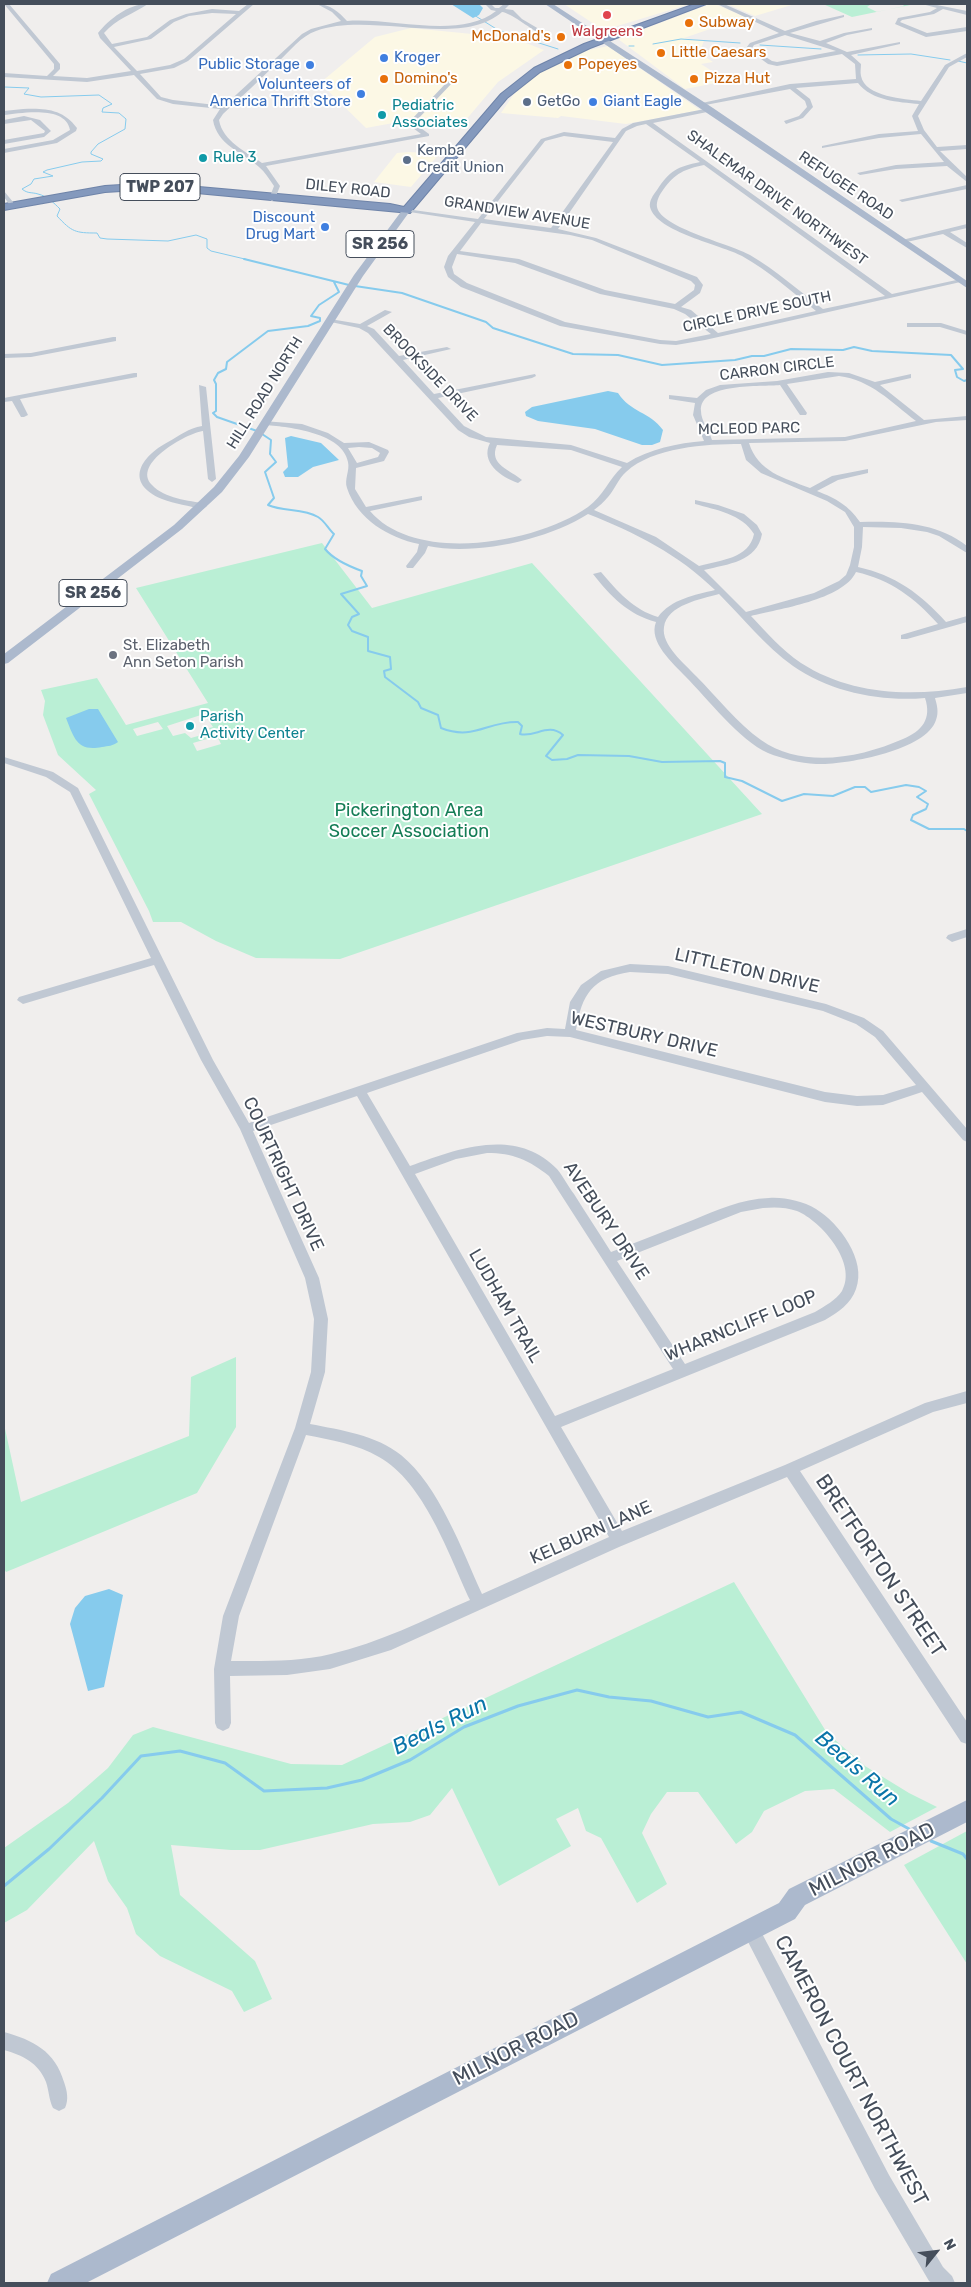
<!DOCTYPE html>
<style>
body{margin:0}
#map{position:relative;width:971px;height:2287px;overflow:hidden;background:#f0eeed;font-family:Rubik,sans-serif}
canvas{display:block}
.frame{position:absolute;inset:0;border:5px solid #454e5b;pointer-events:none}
.north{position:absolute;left:911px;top:2227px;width:50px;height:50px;-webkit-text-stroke:4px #fff;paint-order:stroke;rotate:61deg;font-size:14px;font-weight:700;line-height:20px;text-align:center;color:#454e5b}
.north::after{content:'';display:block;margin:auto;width:18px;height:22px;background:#454e5b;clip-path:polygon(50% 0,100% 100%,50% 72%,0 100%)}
</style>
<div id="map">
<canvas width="971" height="2287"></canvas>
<div class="frame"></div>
<div class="north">N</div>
</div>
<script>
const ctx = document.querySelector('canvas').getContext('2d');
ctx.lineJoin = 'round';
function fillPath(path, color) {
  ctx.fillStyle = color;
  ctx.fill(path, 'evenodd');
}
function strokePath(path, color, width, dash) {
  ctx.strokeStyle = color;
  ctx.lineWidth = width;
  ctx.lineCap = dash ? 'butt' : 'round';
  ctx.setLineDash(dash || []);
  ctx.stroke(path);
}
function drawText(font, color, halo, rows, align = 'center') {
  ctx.font = font + ' Rubik,sans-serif';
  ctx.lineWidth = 4;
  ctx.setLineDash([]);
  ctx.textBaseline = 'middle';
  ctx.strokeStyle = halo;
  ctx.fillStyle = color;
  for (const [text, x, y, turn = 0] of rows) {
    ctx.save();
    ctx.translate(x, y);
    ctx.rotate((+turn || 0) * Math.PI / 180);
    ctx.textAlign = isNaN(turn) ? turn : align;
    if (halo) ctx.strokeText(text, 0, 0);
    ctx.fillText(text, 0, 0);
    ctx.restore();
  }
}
const commercial = new Path2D(`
 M 564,4 L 690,4 L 614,27 L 600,28 Z
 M 710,4 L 715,4 L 745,17 L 684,38 L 704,41 L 699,53 L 713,62 L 701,64 L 715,73 L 710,74 L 721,82 L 685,89 L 618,39 Z
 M 727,4 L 795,4 L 755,16 Z
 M 411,28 L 513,38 L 544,50 L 498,82 L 459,128 L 425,128 L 404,121 L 366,128 L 320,83 L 375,37 Z
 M 608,46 L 700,110 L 626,124 L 561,116 L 558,118 L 501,113 L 514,94 L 532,78 L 554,63 L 584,51 Z
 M 409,152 L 439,154 L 411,187 L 374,182 L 397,153 Z`);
const green = new Path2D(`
 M 823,4 L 867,4 L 870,5 L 867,7 L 877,12 L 904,6 L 902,4 L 915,4 L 852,17 Z
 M 322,543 L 372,608 L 532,563 L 762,814 L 340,959 L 256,958 L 216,941 L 181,922 L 153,922 L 149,911 L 89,794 L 96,790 L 58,755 L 43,715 L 45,701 L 41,690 L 97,678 L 126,725 L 208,703 L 136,588 ZM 204,714 L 213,727 L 209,728 L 212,732 L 191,738 L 185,733 L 173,736 L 167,726 ZM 158,722 L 163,729 L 137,736 L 133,729 ZM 217,736 L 221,744 L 197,751 L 193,743 Z
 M 236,1357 L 236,1427 L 197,1493 L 6,1572 L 4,1569 L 4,1424 L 21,1502 L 189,1436 L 191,1377 Z
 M 734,1582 L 827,1733 L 865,1766 L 909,1793 L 937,1807 L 890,1832 L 834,1789 L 805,1791 L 764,1811 L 752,1832 L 736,1844 L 698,1792 L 667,1792 L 651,1814 L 642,1833 L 667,1884 L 637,1903 L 601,1838 L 586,1831 L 578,1808 L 556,1819 L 571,1846 L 499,1886 L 452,1788 L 430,1815 L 410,1822 L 373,1824 L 260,1850 L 231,1850 L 171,1845 L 180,1895 L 255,1961 L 272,1999 L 244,2012 L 232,1991 L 160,1956 L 136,1934 L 127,1908 L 108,1881 L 94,1841 L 27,1910 L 4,1923 L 4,1848 L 68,1803 L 108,1768 L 133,1735 L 153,1727 L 291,1764 L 342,1765 Z
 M 967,1831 L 967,1964 L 904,1865 Z`);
const water = new Path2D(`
 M 451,4 L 479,4 L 483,8 L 479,15 L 473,18 Z
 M 608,391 L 618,393 C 631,413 649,411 663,430 L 660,442 L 652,445 L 642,445 L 595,429 L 538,421 L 526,416 L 525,412 L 532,407 Z
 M 291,436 L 321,443 L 339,460 L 313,467 L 298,477 L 285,477 L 283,472 L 288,467 L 285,438 Z
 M 89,709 L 98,709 L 118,742 C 113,746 108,746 102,747 C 77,752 74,738 66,718 Z
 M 109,1589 L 123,1595 L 104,1687 L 88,1691 L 70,1624 L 75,1608 L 85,1596 Z`);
const streamFar2 = new Path2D(`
 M 474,15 L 498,30 L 558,49
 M 653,44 L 681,39 L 740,43
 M 760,45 L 821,49
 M 629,46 L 634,46
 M 858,55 L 911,54 L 950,60
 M 958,61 L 967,63
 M 4,87 L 29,88 L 24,94 L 41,97 L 99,95 L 112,104 L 103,108 L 102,112 L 119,113 L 126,119 L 125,129 L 98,144 L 91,152 L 91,154 L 103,159 L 101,161 L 82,162 L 47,170 L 43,172 L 53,176 L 34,179 L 31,184 L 22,189 C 28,194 32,192 38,194 C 47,196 54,203 60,209 L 57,216 C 72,232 75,233 97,233 L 100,238 L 107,239 L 168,241 L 196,235 L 207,239 L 207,248 L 211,251 L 249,260`);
const streamFar1 = new Path2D(`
 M 244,259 L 349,285
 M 355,286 L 402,293 L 486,322 L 493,328 L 573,354 L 618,355 L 662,365 L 735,360 L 752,356 L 764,356 L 791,349 L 843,350 L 854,347 L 872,351 L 951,355 L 963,369 L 955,370 L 957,377 L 964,381 L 967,380
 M 257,431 L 217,417 L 213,413 L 216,411 L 216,384 L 214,380 L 218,373 L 226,369 L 227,362 L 268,331 L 308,326 L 320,321 L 320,318 L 311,316 L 319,305 L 339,292 L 334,282
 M 262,434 L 271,440 L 270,454 L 276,462 L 265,472 L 274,498 L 268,505 C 284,512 303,508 318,517 C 325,521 328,529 334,534 L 325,549 C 334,560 348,566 362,571 L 361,576 L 367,586 L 341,594 L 359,614 L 352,617 L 348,625 L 352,631 L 368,637 L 368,651 L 390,657 L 391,669 L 384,671 L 385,677 L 418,702 L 421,708 L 438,715 L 441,728 C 474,741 487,721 518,722 L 522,726 L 520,734 C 535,738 548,722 563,735 L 546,756 L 552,760 L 567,759 L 578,755 L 629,756 L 662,762 L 720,761 L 725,763 L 725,777 L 742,781 L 782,801 L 804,794 L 833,796 L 855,787 L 865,787 L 871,792 L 906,785 L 919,787 L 926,791 L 917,797 L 928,804 L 926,809 L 913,815 L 911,820 L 929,829 L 964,829 L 967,831`);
const stream = new Path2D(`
 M 931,1841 L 963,1854 L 967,1859
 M 4,1886 L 49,1849 L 102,1798 L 141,1756 L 180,1751 L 225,1763 L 264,1791 L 327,1788 L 362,1780 L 410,1760 L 464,1727 L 518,1706 L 577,1690 L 609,1697 L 651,1701 L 708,1717 L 741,1712 L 795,1735 L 891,1819 L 911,1830`);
const minor = new Path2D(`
 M 4,4 L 9,4 L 60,64 L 60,69 L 53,76 L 87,78 L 131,71 L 100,38 L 98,33 C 109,19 130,3 148,4 C 133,14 116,19 104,33 L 112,44 L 147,37 L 170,20 L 186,14 L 212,9 L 239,11 L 248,4 L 254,4 L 188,61 L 174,68 L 140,74 L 161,97 L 173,100 L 224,106 L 302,34 L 311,29 L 341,21 L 332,12 L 317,4 C 330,4 339,12 347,21 C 390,17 460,40 496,11 L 491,10 L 485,4 L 491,4 L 495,8 L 499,8 L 504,4 L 510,4 L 505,9 L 513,10 L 522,19 L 544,32 L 539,33 C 529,28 511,13 502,12 C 460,49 370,11 316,31 C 301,36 290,51 278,62 C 260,80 241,97 223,114 L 219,120 C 223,142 246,151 262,163 L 421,134 L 413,128 L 411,120 L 448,81 L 453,82 L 417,120 L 418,126 L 429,134 L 429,136 L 266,166 L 280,186 L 275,199 L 272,201 L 269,199 L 274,186 C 269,179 265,172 259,167 C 242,152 217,145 213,120 L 220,109 L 173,104 L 157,99 L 134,75 L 87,82 L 4,77 L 4,73 L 47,76 L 54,69 L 54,64 ZM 212,13 L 236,14 L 184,59 L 170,65 L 137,71 L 114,47 L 151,39 L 174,22 L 189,16 Z
 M 717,4 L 724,4 L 785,31 L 816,21 L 844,15 L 844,17 L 790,33 L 820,41 L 844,33 L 872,28 L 872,30 L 847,35 L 826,43 L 847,52 L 900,42 L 900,44 L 851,55 L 861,64 C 861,68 860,72 861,76 C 865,97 905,99 921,101 L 945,65 L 967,53 L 967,57 L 949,67 L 918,116 L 924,130 L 937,147 L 967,145 L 967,149 L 940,151 L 967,177 L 967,182 L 947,166 L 896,169 L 860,175 L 857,173 L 896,165 L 944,162 L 921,134 L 879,138 L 822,148 L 822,146 L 879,134 L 918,131 L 912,116 L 919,104 C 898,102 872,101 858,83 L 796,88 L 810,99 L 813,107 L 803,118 L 786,124 L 784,121 L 799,116 L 807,107 L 805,101 L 790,89 L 700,106 L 702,103 L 790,84 L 856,79 L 855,64 L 842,54 L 777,66 L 768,64 L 746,48 L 750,43 L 779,33 ZM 785,35 L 836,51 L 777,62 L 772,61 L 752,48 L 754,45 Z
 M 922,4 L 932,4 L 967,11 L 967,15 L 943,9 L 934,14 L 902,20 L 900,22 L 927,33 L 967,27 L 967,31 L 926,37 L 895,24 L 898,18 L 930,12 L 937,8 Z
 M 710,108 L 712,111 L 653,123 L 892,294 L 961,279 L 965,281 L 705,340 L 676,345 L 660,344 L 560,326 L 461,287 L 448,277 L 444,267 L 448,256 L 475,222 L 403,211 L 406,209 L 478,219 L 541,139 L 564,132 L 615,138 L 622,129 L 633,123 ZM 646,124 L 700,162 C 677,167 670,170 657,190 C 653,195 649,201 650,207 C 656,232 722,245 742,256 C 769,271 792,292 816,311 L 718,333 L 691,310 L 681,307 L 700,293 L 703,285 L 697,277 L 596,238 L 558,229 L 626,131 L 637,126 ZM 564,136 L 613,142 L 551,228 L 484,219 L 545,141 ZM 704,165 L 885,296 L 823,309 C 799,291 776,270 750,255 C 731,244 661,228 657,207 C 656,201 660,194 663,190 C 675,173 685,169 704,165 ZM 481,223 L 570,235 L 592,240 L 691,281 L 695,285 L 694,290 L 675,304 L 605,290 L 519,259 L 460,251 ZM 457,254 L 515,263 L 600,294 L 674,309 L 685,314 L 711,334 L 676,341 L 660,340 L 565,322 L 467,283 L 454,274 L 452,267 Z
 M 23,109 C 45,108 63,109 77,128 L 76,131 L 57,143 L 4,153 L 4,149 L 53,140 L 70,130 C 66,105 21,113 4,115 L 4,111 Z
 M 24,116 L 40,120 L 51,131 L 44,137 L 4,144 L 4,140 L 44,133 L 45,131 L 31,120 L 4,124 L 4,120 Z
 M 967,185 L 967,189 L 902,202 L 899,200 Z
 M 4,191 L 13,202 L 13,204 L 9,204 L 4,197 Z
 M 967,224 L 967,228 L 950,232 L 967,243 L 967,248 L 943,234 L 902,243 L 898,241 Z
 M 385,310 L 392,312 L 367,326 L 374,329 L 399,356 L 447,347 L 451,349 L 403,360 L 434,394 L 535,374 L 536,376 L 532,378 L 438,398 L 464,426 L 486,437 L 571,445 L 627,463 C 649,449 678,443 704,441 L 693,415 L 695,403 L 669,399 L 669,395 L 697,398 L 706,390 L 720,385 L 777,381 L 828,372 L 849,373 L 875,382 L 911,374 L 911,378 L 880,385 L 924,420 L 967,416 L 967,420 L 936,422 L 845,441 L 749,443 C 758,472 784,478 810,488 L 832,476 L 868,469 L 868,473 L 838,480 L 817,491 C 837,499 848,505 860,522 C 898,521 936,522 967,546 L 967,553 L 939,536 L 927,532 L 901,528 L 863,527 L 862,547 L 858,567 C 895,575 921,594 946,622 L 967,616 L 967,622 L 907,639 L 901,639 L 901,635 L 938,624 C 915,598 891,580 856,572 C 843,600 778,609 751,616 C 766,632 782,650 801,663 C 851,695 911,697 967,687 L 967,693 L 935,698 C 937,705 939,712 936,720 C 926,751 845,765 816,764 C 800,763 783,759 768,753 C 739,740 708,699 685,676 C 673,663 648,642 656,622 C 629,615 610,596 593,574 L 601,572 C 617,591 634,610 658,617 C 671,599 695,595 715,590 C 678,554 636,533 588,514 C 547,540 475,556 428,546 L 425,553 L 413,568 L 407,568 L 406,566 L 417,552 L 419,544 C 389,538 357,519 347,488 C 344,479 350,471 348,462 C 343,433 290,427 266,425 L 262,423 L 263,421 L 302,424 L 328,433 L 344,443 L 369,442 L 388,450 L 389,452 L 384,461 L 356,468 L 355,489 L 366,507 L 422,496 L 422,500 L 370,511 C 416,565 537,543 588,507 C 603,496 609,479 622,467 L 571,450 L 497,445 C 488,465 511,470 522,480 L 518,483 C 501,477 480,462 490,443 L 469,437 L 458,430 L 368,333 L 359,328 L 326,321 L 330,319 L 360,324 ZM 839,376 C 871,380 891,402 916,421 L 845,437 L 712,440 C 709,430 701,421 701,411 C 699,382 762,387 780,385 L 800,415 L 806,415 L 807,413 L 787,384 ZM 741,444 L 746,460 L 761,473 L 827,501 L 845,512 L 854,527 L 854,547 L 850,565 L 846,575 L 839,581 L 814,593 L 746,612 L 704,570 C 728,564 757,562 762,534 L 757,525 L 744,514 L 718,505 L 695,500 L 695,504 C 716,510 742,514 754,534 C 749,559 720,560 699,566 L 656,537 L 594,510 C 599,506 604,502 608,497 C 615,489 618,479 626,472 C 653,447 706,444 741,444 ZM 359,447 L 372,448 L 380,453 L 378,457 L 357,463 L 348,448 ZM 719,594 C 743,618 765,646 793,666 C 830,692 881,702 925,698 C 932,719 922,731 903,739 C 860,758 802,769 761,740 C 738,724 716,696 696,676 C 685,664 661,645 664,627 C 667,605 701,599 719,594 Z
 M 907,323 L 941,323 L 967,331 L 967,335 L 940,327 L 907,327 Z
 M 113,337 L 116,337 L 116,341 L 31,357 L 4,358 L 4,354 L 31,353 Z
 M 134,373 L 137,373 L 137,377 L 20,399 L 28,415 L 24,417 L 21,417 L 12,401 L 4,402 L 4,398 Z
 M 199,385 L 206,387 L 216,479 L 212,482 L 208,479 L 203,431 C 187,433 131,464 152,485 C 165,499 188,500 206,504 L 207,506 L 203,509 C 189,506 175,504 162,499 C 124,483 140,457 168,442 C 179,436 189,428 202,426 Z
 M 4,757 L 53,772 L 78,788 L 213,1060 L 249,1123 L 517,1033 L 547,1028 L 565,1029 L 570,1002 L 581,985 L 601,971 L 630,964 L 668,966 L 826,1004 L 864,1018 L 883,1031 L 967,1129 L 967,1142 L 963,1140 L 922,1092 L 883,1105 L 857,1106 L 825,1102 L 570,1037 L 547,1036 L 522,1040 L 367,1093 L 410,1166 C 457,1149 515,1126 557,1169 C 563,1176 568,1186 574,1194 C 586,1213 599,1233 611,1252 C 639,1241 666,1231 693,1220 C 717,1210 741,1199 769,1198 C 785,1197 802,1201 816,1209 C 839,1223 867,1260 856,1289 C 851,1304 838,1312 825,1320 L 561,1427 L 622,1531 L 785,1465 L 925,1403 L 967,1391 L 967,1403 L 933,1412 L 800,1471 L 967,1722 L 967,1744 L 961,1742 L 787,1477 L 619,1547 L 391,1650 L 330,1669 L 287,1675 L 230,1676 L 231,1723 L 229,1728 L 223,1731 L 217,1728 L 215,1723 L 214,1669 L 223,1616 L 295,1428 L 311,1372 L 314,1319 L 305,1278 L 240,1129 L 201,1060 L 154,965 L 23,1004 L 17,1000 L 19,997 L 151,958 L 70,792 L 46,777 L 4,763 ZM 630,972 L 668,974 L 823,1011 L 856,1024 L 875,1037 L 916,1085 L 883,1095 L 857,1096 L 825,1092 L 576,1030 C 582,994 592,978 630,972 ZM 357,1096 L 609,1537 L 482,1594 C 462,1550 439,1486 401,1455 C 376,1435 341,1430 310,1424 L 325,1372 L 328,1319 L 319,1278 L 253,1131 ZM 487,1153 C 513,1153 529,1160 549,1176 L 673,1369 L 555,1416 L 415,1174 L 456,1159 ZM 763,1208 C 774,1207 786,1207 797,1211 C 821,1221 858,1263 842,1291 C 836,1300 825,1306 815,1312 L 685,1364 L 617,1261 L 741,1212 ZM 306,1435 C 331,1440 357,1444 379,1457 C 424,1482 449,1555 470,1600 C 424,1620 379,1643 331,1654 C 298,1662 264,1661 231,1661 L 239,1616 Z
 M 967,929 L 967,937 L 952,942 L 946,938 L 948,935 Z
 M 751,1921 L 757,1924 L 889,2175 L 943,2267 L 952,2276 L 955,2283 L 932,2283 L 929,2281 L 875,2189 L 745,1936 L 742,1930 L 745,1924 Z
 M 4,2032 C 33,2040 55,2051 64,2082 C 67,2091 69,2099 65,2108 L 59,2111 L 53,2108 C 49,2100 49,2091 46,2082 C 39,2063 22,2055 4,2050 Z`);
const major = new Path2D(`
 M 545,4 L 553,4 L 713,108 L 967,281 L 967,288 Z
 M 403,209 L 410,211 L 363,276 L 249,457 L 222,492 L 182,529 L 8,663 L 4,664 L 4,654 L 174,525 L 214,487 L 239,456 L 354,275 Z
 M 967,1800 L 967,1822 L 805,1905 L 795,1919 L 86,2283 L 47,2283 L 51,2274 L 779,1903 L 789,1889 Z`);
const highway = new Path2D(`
 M 695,4 L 706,4 L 590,48 L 540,72 L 507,98 L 410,213 L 154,189 L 105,192 L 4,210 L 4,204 L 105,186 L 154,183 L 390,204 L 404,207 L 501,94 L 534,68 L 584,44 Z`);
const markers = [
 [607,15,5,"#e0444e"],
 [689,23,5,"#e8710a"],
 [561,37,5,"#e8710a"],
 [661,53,5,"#e8710a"],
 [384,58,5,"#3f7fe0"],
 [310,65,5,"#3f7fe0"],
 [568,65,5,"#e8710a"],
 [384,79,5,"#e8710a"],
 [694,79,5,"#e8710a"],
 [361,94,5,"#3f7fe0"],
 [527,102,5,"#5c6f8a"],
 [593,102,5,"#3f7fe0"],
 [382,115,5,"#0f9aa8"],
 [203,158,5,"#0f9aa8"],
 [407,160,5,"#5c6f8a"],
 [325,227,5,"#3f7fe0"],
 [113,655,5,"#6b7280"],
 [190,726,5,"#0f9aa8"]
];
const farFoodnames = [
 ["Subway",699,23],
 ["McDonald's",551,37,"right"],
 ["Little Caesars",671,53],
 ["Popeyes",578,65],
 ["Domino's",394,79],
 ["Pizza Hut",704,79]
];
const farHealthnames = [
 ["Walgreens",607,32]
];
const farShopnames = [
 ["Kroger",394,58,"left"],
 ["Public Storage",300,65],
 ["Volunteers of",351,85],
 ["America Thrift Store",351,102],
 ["Giant Eagle",603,102,"left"],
 ["Discount",315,218],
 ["Drug Mart",315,235]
];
const farServicenames = [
 ["GetGo",537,102],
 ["Kemba",417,151],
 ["Credit Union",417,168]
];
const farCulturenames = [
 ["Pediatric",392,106],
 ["Associates",392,123],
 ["Rule 3",213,158],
 ["Parish",200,717],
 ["Activity Center",200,734]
];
const farStreetnames = [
 ["REFUGEE ROAD",846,186,34],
 ["DILEY ROAD",348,189,6],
 ["SHALEMAR DRIVE NORTHWEST",777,198,36],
 ["GRANDVIEW AVENUE",517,213,9],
 ["CIRCLE DRIVE SOUTH",757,312,-12],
 ["CARRON CIRCLE",777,369,-7],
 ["BROOKSIDE DRIVE",430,373,46],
 ["HILL ROAD NORTH",265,393,-58],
 ["MCLEOD PARC",749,429,-1]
];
const farWorshipnames = [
 ["St. Elizabeth",123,646],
 ["Ann Seton Parish",123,663]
];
const shields = [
 [160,187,80],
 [380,244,68],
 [93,593,68]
];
const shieldNames = [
 ["TWP 207",160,187],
 ["SR 256",380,244],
 ["SR 256",93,593]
];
const parkNames = [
 ["Pickerington Area",409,811],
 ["Soccer Association",409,832]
];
const streetNames = [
 ["LITTLETON DRIVE",747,971,13],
 ["WESTBURY DRIVE",644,1035,13],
 ["COURTRIGHT DRIVE",283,1174,65],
 ["AVEBURY DRIVE",606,1221,56],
 ["LUDHAM TRAIL",505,1306,60],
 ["WHARNCLIFF LOOP",741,1326,-22],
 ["KELBURN LANE",591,1533,-24]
];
const nearStreetnames = [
 ["BRETFORTON STREET",880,1566,56],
 ["MILNOR ROAD",872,1860,-27],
 ["MILNOR ROAD",516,2049,-27],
 ["CAMERON COURT NORTHWEST",851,2071,62]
];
const nearWaternames = [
 ["Beals Run",440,1726,-27],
 ["Beals Run",857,1769,41]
];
fillPath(commercial, '#fcf8e5');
fillPath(green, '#baefd5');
fillPath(water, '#86cbed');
strokePath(streamFar2, '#86cbed', 1);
strokePath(streamFar1, '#86cbed', 2);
strokePath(stream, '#86cbed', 3);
strokePath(highway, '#6f84a9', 2);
fillPath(minor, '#c0c8d3');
fillPath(major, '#acb9cd');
fillPath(highway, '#8499bd');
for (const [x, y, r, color] of markers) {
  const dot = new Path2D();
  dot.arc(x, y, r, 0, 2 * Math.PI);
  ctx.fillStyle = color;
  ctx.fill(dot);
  strokePath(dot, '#fff', 2);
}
drawText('15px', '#c56008', '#fff', farFoodnames, 'left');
drawText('15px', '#be3a42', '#fff', farHealthnames);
drawText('15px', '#366cbe', '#fff', farShopnames, 'right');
drawText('15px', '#4e5e75', '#fff', farServicenames, 'left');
drawText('15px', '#0d838f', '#fff', farCulturenames, 'left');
drawText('15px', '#454e5b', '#fff', farStreetnames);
drawText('15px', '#5b616d', '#fff', farWorshipnames, 'left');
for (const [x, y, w] of shields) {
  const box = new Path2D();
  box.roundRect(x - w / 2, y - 13.5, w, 27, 4);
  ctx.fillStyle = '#fff';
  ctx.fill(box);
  strokePath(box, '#454e5b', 1);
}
drawText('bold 16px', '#454e5b', null, shieldNames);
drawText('18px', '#157d56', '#fff', parkNames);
drawText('18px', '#454e5b', '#fff', streetNames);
drawText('21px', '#454e5b', '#fff', nearStreetnames);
drawText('italic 22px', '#0a75a9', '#fff', nearWaternames);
</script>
